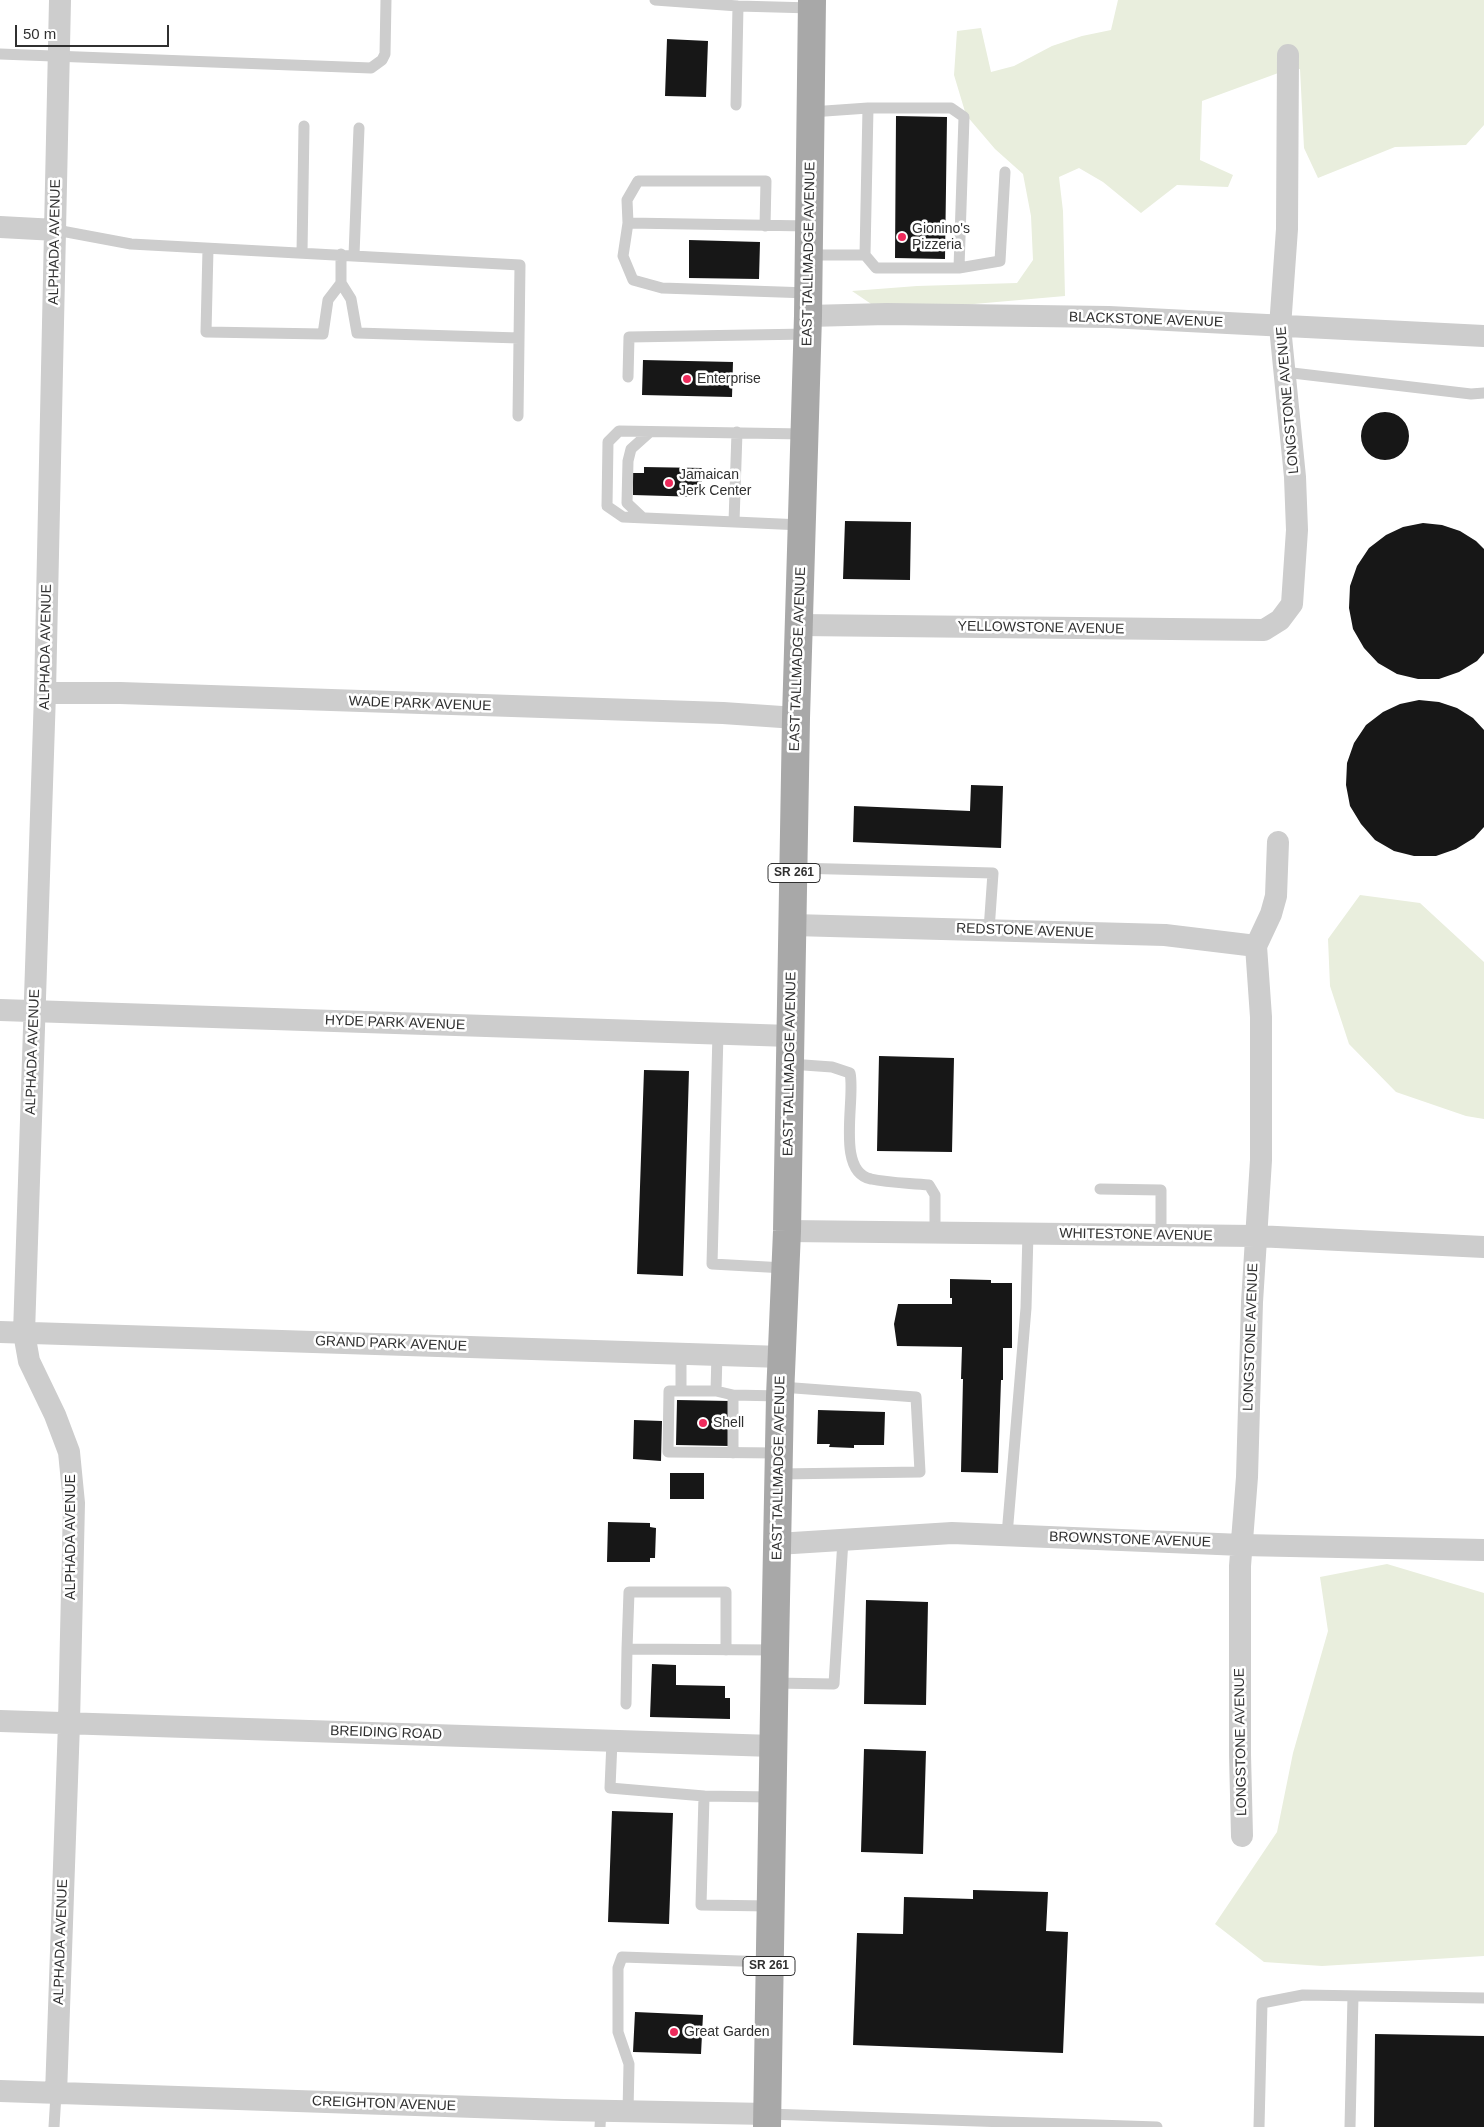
<!DOCTYPE html>
<style>
body{margin:0}
#map{position:relative;width:1484px;height:2127px;overflow:hidden;background:#fff;font-family:Arial,sans-serif}
canvas{display:block}
.scale{position:absolute;left:15px;top:25px;width:154px;height:22px;box-sizing:border-box;border:2px solid #303030;border-top:0;padding-left:6px;font-size:15px;line-height:18px;white-space:nowrap;color:#303030;-webkit-text-stroke:4px #fff;paint-order:stroke}
</style>
<div id="map">
<canvas width="1484" height="2127"></canvas>
<div class="scale">50 m</div>
</div>
<script>
const ctx = document.querySelector('canvas').getContext('2d');
ctx.lineJoin = 'round';
function fillPath(path, color) {
  ctx.fillStyle = color;
  ctx.fill(path, 'evenodd');
}
function strokePath(path, color, width, dash) {
  ctx.strokeStyle = color;
  ctx.lineWidth = width;
  ctx.lineCap = dash ? 'butt' : 'round';
  ctx.setLineDash(dash || []);
  ctx.stroke(path);
}
function drawText(font, color, halo, rows, align = 'center') {
  ctx.font = font + ' Arial,sans-serif';
  ctx.lineWidth = 5;
  ctx.setLineDash([]);
  ctx.textBaseline = 'middle';
  ctx.strokeStyle = halo;
  ctx.fillStyle = color;
  for (const [text, x, y, turn = 0] of rows) {
    ctx.save();
    ctx.translate(x, y);
    ctx.rotate((+turn || 0) * Math.PI / 180);
    ctx.textAlign = isNaN(turn) ? turn : align;
    if (halo) ctx.strokeText(text, 0, 0);
    ctx.fillText(text, 0, 0);
    ctx.restore();
  }
}
const green = new Path2D(`
 M 1118,0 L 1484,0 L 1484,125 L 1466,145 L 1395,147 L 1318,178 L 1304,148 L 1300,69 L 1281,72 L 1202,101 L 1200,160 L 1233,175 L 1228,187 L 1177,185 L 1141,213 L 1103,182 L 1079,168 L 1059,177 L 1063,211 L 1065,296 L 883,312 L 852,291 L 917,286 L 1017,283 L 1033,260 L 1031,216 L 1023,174 L 995,149 L 966,115 L 954,75 L 957,31 L 981,28 L 991,72 L 1014,66 L 1052,46 L 1082,36 L 1111,30 Z
 M 1360,895 L 1420,903 L 1484,962 L 1484,1119 L 1466,1116 L 1396,1092 L 1349,1044 L 1330,986 L 1328,939 Z
 M 1387,1564 L 1484,1593 L 1484,1956 L 1322,1966 L 1264,1962 L 1215,1924 L 1277,1832 L 1293,1753 L 1328,1631 L 1320,1577 Z`);
const building = new Path2D(`
 M 667,39 L 708,41 L 706,97 L 665,96 Z
 M 896,116 L 947,117 L 945,259 L 895,258 Z
 M 689,240 L 760,242 L 759,279 L 689,278 Z
 M 643,360 L 733,362 L 732,397 L 642,395 Z
 M1361 436a24 24 0 1 1 48 0a24 24 0 1 1-48 0Z
 M 644,467 L 702,468 L 701,497 L 633,495 L 633,473 L 644,473 Z
 M 845,521 L 911,522 L 910,580 L 843,579 Z
 M 1423,523 L 1442,525 L 1460,531 L 1476,541 L 1484,549 L 1484,653 L 1477,661 L 1459,672 L 1439,679 L 1418,679 L 1397,674 L 1378,663 L 1364,648 L 1353,629 L 1349,608 L 1350,586 L 1357,566 L 1369,548 L 1386,535 L 1403,527 Z
 M 1419,700 L 1439,702 L 1457,708 L 1473,718 L 1484,730 L 1484,827 L 1474,838 L 1456,849 L 1436,856 L 1414,856 L 1394,851 L 1375,840 L 1361,824 L 1350,806 L 1346,785 L 1347,763 L 1354,743 L 1366,725 L 1383,712 L 1400,704 Z
 M 971,785 L 1003,786 L 1001,848 L 853,842 L 854,806 L 970,811 Z
 M 879,1056 L 954,1058 L 952,1152 L 877,1151 Z
 M 644,1070 L 689,1071 L 683,1276 L 637,1274 Z
 M 950,1279 L 991,1280 L 991,1283 L 1012,1283 L 1012,1348 L 1003,1348 L 1003,1380 L 1001,1380 L 998,1473 L 961,1472 L 963,1379 L 961,1379 L 962,1347 L 897,1346 L 894,1324 L 898,1304 L 952,1304 L 952,1298 L 950,1298 Z
 M 677,1400 L 730,1401 L 729,1446 L 676,1445 Z
 M 818,1410 L 885,1412 L 884,1445 L 854,1445 L 854,1448 L 829,1447 L 830,1444 L 817,1444 Z
 M 634,1420 L 662,1421 L 661,1461 L 633,1459 Z
 M 670,1473 L 704,1473 L 704,1499 L 670,1499 Z
 M 608,1522 L 650,1523 L 650,1527 L 656,1528 L 655,1558 L 650,1558 L 650,1562 L 607,1562 Z
 M 866,1600 L 928,1602 L 926,1705 L 864,1704 Z
 M 652,1664 L 676,1665 L 676,1685 L 725,1686 L 725,1698 L 730,1698 L 730,1719 L 650,1717 Z
 M 864,1749 L 926,1751 L 923,1854 L 861,1852 Z
 M 612,1811 L 673,1813 L 669,1924 L 608,1922 Z
 M 973,1890 L 1048,1892 L 1046,1931 L 1068,1932 L 1063,2053 L 853,2045 L 857,1933 L 903,1934 L 904,1897 L 973,1899 Z
 M 635,2012 L 703,2015 L 701,2054 L 633,2052 Z
 M 1375,2034 L 1484,2036 L 1484,2127 L 1374,2127 Z`);
const service = new Path2D(`
 M 655,0 L 738,6 L 812,8
 M 0,54 L 371,68 L 382,60 L 385,54 L 386,0
 M 736,105 L 738,6
 M 628,223 L 627,200 L 638,181 L 766,181 L 765,226
 M 56,230 L 131,244 L 520,265 L 518,416
 M 208,249 L 206,332 L 323,334 L 328,300 L 341,283
 M 302,253 L 304,126
 M 341,254 L 341,283 L 351,299 L 357,333 L 519,338
 M 354,255 L 359,128
 M 809,255 L 865,255 L 868,108 L 811,112
 M 865,255 L 876,268 L 959,268 L 964,117 L 951,108 L 868,108
 M 959,268 L 1000,261 L 1005,172
 M 809,293 L 662,288 L 633,280 L 623,256 L 628,223 L 809,226
 M 1284,372 L 1471,394 L 1484,393
 M 628,377 L 629,337 L 808,334
 M 643,518 L 627,503 L 628,461 L 631,449 L 650,432
 M 734,522 L 737,432
 M 802,525 L 623,517 L 607,506 L 608,442 L 619,431 L 804,434
 M 794,868 L 993,873 L 989,930
 M 718,1033 L 712,1264 L 785,1268
 M 790,1064 L 832,1067 L 850,1073 C 856,1098 835,1172 871,1179 C 889,1183 910,1183 929,1185 L 935,1195 L 935,1233
 M 1100,1189 L 1161,1190 L 1161,1235
 M 681,1390 L 681,1353
 M 716,1391 L 717,1354
 M 733,1453 L 733,1395
 M 779,1453 L 668,1452 L 669,1391 L 716,1391 L 733,1395 L 780,1396
 M 779,1474 L 920,1472 L 916,1397 L 781,1387
 M 1007,1535 L 1026,1308 L 1028,1233
 M 627,1649 L 629,1592 L 726,1592 L 726,1650
 M 774,1683 L 834,1684 L 843,1540
 M 626,1704 L 627,1649 L 775,1650
 M 612,1741 L 610,1788 L 704,1796
 M 770,1906 L 701,1905 L 704,1796 L 772,1797
 M 628,2112 L 629,2064 L 618,2032 L 618,1968 L 622,1957 L 769,1962
 M 767,2114 L 1157,2127
 M 54,2127 L 56,2094
 M 600,2127 L 601,2111
 M 1259,2127 L 1262,2003 L 1303,1995 L 1484,1998
 M 1350,2127 L 1353,1996`);
const minor = new Path2D(`
 M 0,227 L 56,230
 M 808,316 L 887,314 L 1109,317 L 1484,336
 M 799,625 L 1264,630 L 1280,620 L 1292,604 L 1297,530 L 1295,477 L 1280,327 L 1287,229 L 1288,55
 M 45,693 L 120,693 L 723,713 L 796,718
 M 793,925 L 1165,935 L 1256,946
 M 0,1010 L 790,1036
 M 787,1231 L 1256,1236 L 1484,1247
 M 0,1332 L 782,1357
 M 777,1544 L 952,1533 L 1242,1545 L 1484,1550
 M 0,1721 L 773,1746
 M 1242,1836 L 1240,1755 L 1240,1566 L 1247,1477 L 1252,1302 L 1261,1160 L 1261,1017 L 1256,946 L 1271,914 L 1276,896 L 1278,842
 M 0,2091 L 564,2110 L 767,2114
 M 56,2094 L 69,1723 L 74,1503 L 69,1452 L 55,1415 L 29,1361 L 24,1333 L 45,693 L 60,0`);
const primary = new Path2D(`
 M 767,2127 L 775,1650 L 780,1396 L 787,1231 L 796,718 L 808,316 L 812,0`);
const markers = [
 [902,237,5,"#ee2b5c"],
 [687,379,5,"#ee2b5c"],
 [669,483,5,"#ee2b5c"],
 [703,1423,5,"#ee2b5c"],
 [674,2032,5,"#ee2b5c"]
];
const shields = [
 [794,873,52],
 [769,1966,52]
];
const shieldNames = [
 ["SR 261",794,873],
 ["SR 261",769,1966]
];
const poiNames = [
 ["Gionino's",912,229],
 ["Pizzeria",912,245],
 ["Enterprise",697,379],
 ["Jamaican",679,475],
 ["Jerk Center",679,491],
 ["Shell",713,1423],
 ["Great Garden",684,2032]
];
const streetNames = [
 ["ALPHADA AVENUE",55,242,-89],
 ["EAST TALLMADGE AVENUE",809,254,-89],
 ["BLACKSTONE AVENUE",1146,320,2],
 ["LONGSTONE AVENUE",1288,400,-95],
 ["YELLOWSTONE AVENUE",1041,628,1],
 ["ALPHADA AVENUE",46,647,-89],
 ["EAST TALLMADGE AVENUE",798,659,-88],
 ["WADE PARK AVENUE",420,704,2],
 ["REDSTONE AVENUE",1025,931,2],
 ["HYDE PARK AVENUE",395,1023,2],
 ["ALPHADA AVENUE",33,1052,-88],
 ["EAST TALLMADGE AVENUE",790,1064,-89],
 ["WHITESTONE AVENUE",1136,1235,1],
 ["LONGSTONE AVENUE",1251,1337,-88],
 ["GRAND PARK AVENUE",391,1344,2],
 ["EAST TALLMADGE AVENUE",779,1468,-89],
 ["ALPHADA AVENUE",71,1537,-90],
 ["BROWNSTONE AVENUE",1130,1540,2],
 ["BREIDING ROAD",386,1733,2],
 ["LONGSTONE AVENUE",1241,1742,-91],
 ["ALPHADA AVENUE",61,1942,-88],
 ["CREIGHTON AVENUE",384,2104,2]
];
fillPath(green, '#e9eedd');
fillPath(building, '#171717');
strokePath(service, '#cdcdcd', 11);
strokePath(minor, '#cdcdcd', 22);
strokePath(primary, '#a8a8a8', 28);
for (const [x, y, r, color] of markers) {
  const dot = new Path2D();
  dot.arc(x, y, r, 0, 2 * Math.PI);
  ctx.fillStyle = color;
  ctx.fill(dot);
  strokePath(dot, '#fff', 2);
}
for (const [x, y, w] of shields) {
  const box = new Path2D();
  box.roundRect(x - w / 2, y - 9.5, w, 19, 4);
  ctx.fillStyle = '#fff';
  ctx.fill(box);
  strokePath(box, '#303030', 1);
}
drawText('bold 12px', '#303030', null, shieldNames);
drawText('14px', '#303030', '#fff', poiNames, 'left');
drawText('14px', '#303030', '#fff', streetNames);
</script>
